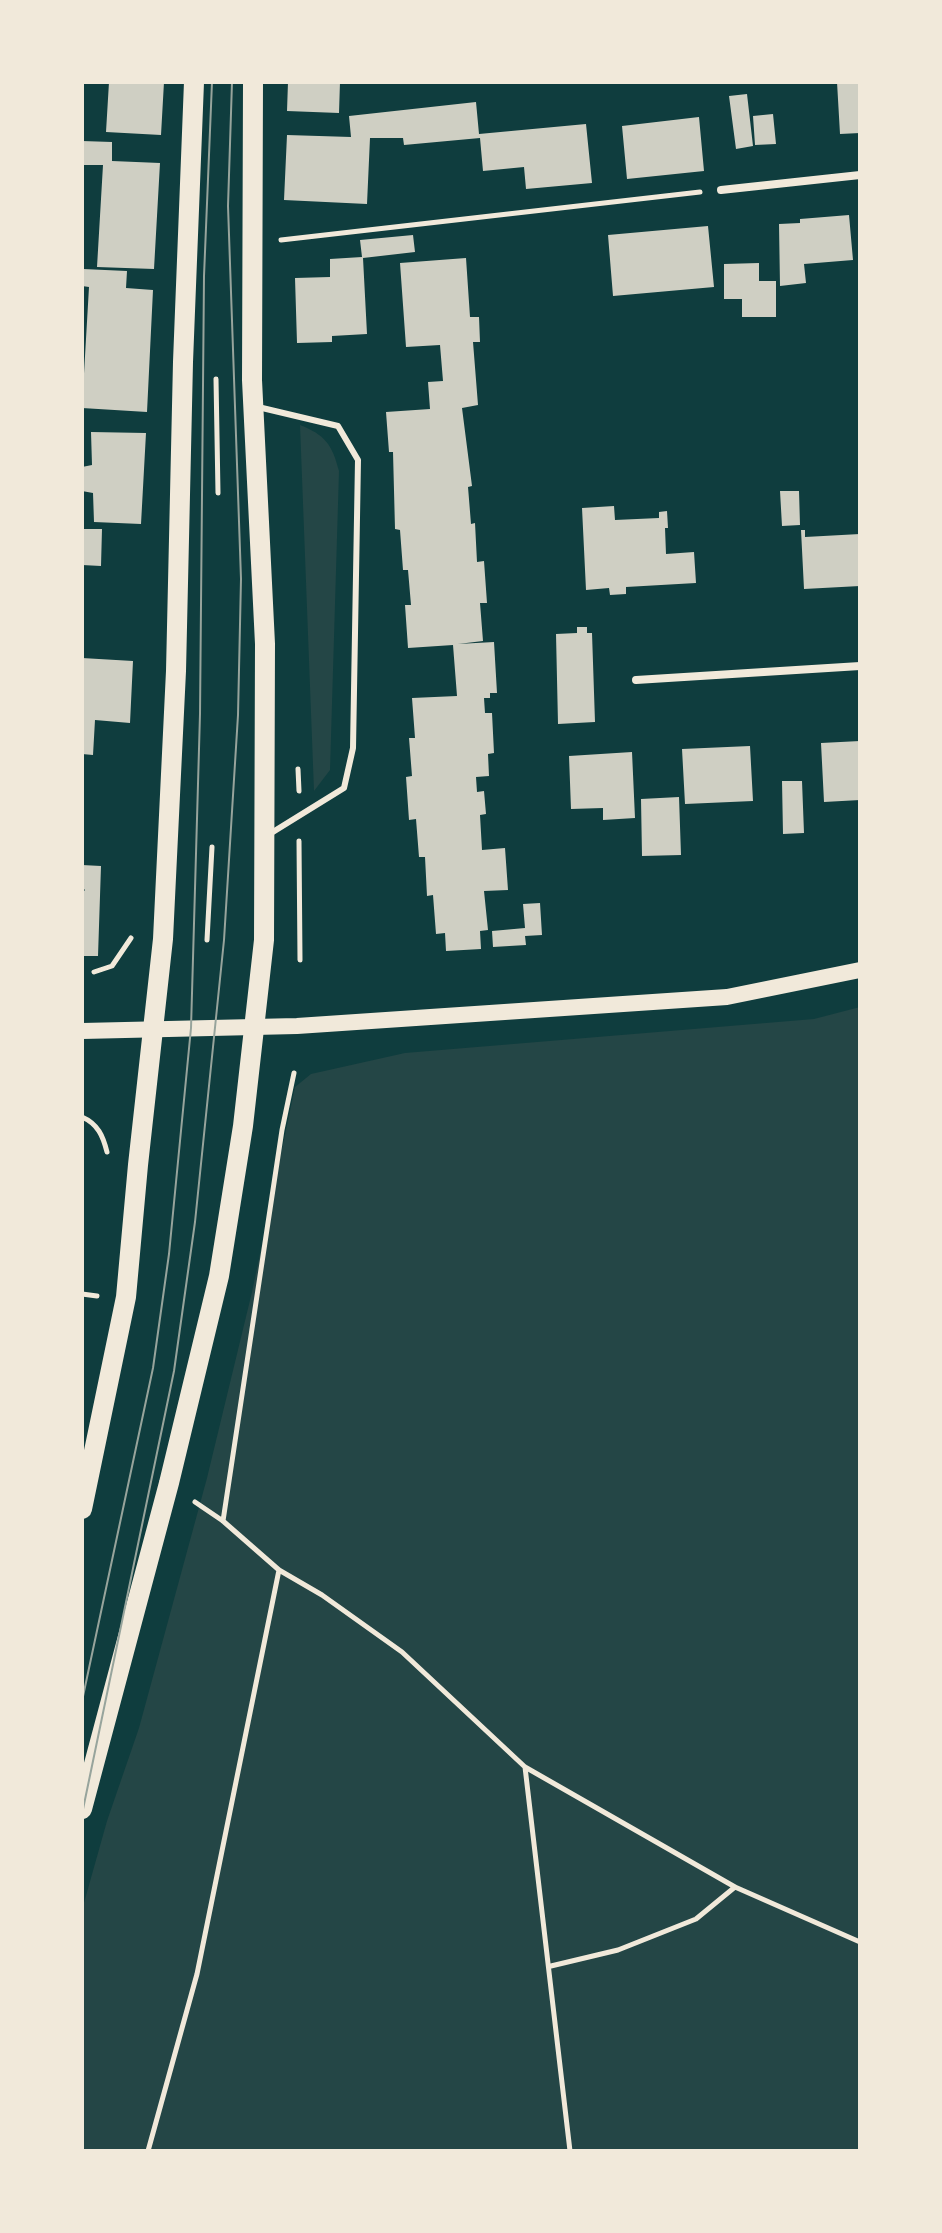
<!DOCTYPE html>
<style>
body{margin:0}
#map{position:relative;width:942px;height:2233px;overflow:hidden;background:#0f3d3e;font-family:Karla,sans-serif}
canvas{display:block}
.frame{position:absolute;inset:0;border:84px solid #f1e9da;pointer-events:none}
</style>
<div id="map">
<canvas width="942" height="2233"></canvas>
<div class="frame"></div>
</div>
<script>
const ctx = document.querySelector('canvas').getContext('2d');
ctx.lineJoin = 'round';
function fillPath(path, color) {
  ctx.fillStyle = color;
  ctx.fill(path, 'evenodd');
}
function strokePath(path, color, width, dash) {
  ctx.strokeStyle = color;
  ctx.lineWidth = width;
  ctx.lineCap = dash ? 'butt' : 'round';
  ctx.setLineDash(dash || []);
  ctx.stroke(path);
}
const green = new Path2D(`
 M 300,425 C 325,435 332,444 339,471 L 330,770 L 314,791 Z
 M 860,1007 L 860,2151 L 82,2151 L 82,1910 L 107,1821 L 139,1728 L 207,1478 L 252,1292 L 295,1087 L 311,1074 L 405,1053 L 814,1019 Z`);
const building = new Path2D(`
 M 109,82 L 164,82 L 161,135 L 106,132 Z
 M 288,82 L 340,82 L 339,113 L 287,111 Z
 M 837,82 L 860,82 L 860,133 L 840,134 Z
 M 747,94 L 753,146 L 736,149 L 729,96 Z
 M 476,102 L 479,134 L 586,124 L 592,183 L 526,189 L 524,167 L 483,171 L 480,138 L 404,145 L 403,138 L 370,138 L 367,204 L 284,200 L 287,135 L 351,137 L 349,116 Z
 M 773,114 L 776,144 L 755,145 L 753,116 Z
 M 699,117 L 704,171 L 627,179 L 622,126 Z
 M 82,141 L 112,142 L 112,161 L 160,163 L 154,269 L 97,267 L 103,165 L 82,165 Z
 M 849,215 L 853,260 L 804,264 L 806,283 L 780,286 L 779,224 L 800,223 L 800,219 Z
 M 708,226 L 714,287 L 613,296 L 608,235 Z
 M 413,235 L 415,252 L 363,258 L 367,334 L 332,336 L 332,342 L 297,343 L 295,278 L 330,277 L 330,259 L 362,257 L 360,240 Z
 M 466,258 L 470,317 L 479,317 L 480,342 L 473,342 L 478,405 L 462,408 L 472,486 L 468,487 L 471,524 L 475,523 L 477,562 L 484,561 L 487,603 L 480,603 L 483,641 L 458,644 L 494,642 L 497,693 L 490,693 L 490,698 L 484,698 L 485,713 L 492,713 L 494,753 L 488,754 L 489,776 L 476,777 L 477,792 L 484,791 L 486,814 L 480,815 L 482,850 L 505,848 L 508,890 L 484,891 L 488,930 L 480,931 L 481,949 L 446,951 L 445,933 L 436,934 L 433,895 L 427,896 L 425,857 L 419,857 L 416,819 L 409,820 L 406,777 L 412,776 L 409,738 L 415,738 L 412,698 L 457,696 L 453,645 L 408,648 L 405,605 L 411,605 L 408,570 L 403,570 L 400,530 L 395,529 L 393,452 L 389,452 L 386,412 L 430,409 L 428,382 L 443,381 L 440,345 L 406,347 L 400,263 Z
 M 759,263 L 759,281 L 776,281 L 776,317 L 742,317 L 742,299 L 724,299 L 724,264 Z
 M 83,269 L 127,271 L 126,288 L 153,290 L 147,412 L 82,408 L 89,287 L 82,286 Z
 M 91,432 L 146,433 L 141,524 L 94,522 L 93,493 L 82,491 L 82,467 L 92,465 Z
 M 780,491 L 799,491 L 800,525 L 782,526 Z
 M 614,506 L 615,520 L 659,518 L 659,512 L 667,511 L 668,528 L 665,528 L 666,554 L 694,552 L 696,583 L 626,587 L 626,594 L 610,595 L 609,588 L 586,590 L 582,508 Z
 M 82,529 L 102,529 L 101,566 L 82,565 Z
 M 801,530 L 805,530 L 805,537 L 860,534 L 860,586 L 804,589 Z
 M 577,627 L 587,627 L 587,633 L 592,633 L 595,722 L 558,724 L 556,634 L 577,633 Z
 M 82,658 L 133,661 L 130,723 L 95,720 L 93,755 L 82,754 Z
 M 860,741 L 860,800 L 824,802 L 821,743 Z
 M 750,746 L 753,801 L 685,804 L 682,749 Z
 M 632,752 L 635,818 L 603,820 L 603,808 L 571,809 L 569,756 Z
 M 782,781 L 802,781 L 804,833 L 783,834 Z
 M 679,797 L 681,855 L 642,856 L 641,799 Z
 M 82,865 L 101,866 L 98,956 L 82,956 L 82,893 L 85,890 L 82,887 Z
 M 540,903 L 542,935 L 525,936 L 526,945 L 493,947 L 492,931 L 525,928 L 523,904 Z`);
const path = new Path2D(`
 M 281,240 L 700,192
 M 216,379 L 218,493
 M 298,769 L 299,791
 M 299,841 L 300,960
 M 207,940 L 212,847
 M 94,972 L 112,966 L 131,938
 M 82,1117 C 98,1124 103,1136 107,1152
 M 82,1294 L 97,1296
 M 195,1502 L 223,1521 L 279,1570 L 322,1595 L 402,1652 L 525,1767 L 735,1887 L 860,1942
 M 223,1521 L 282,1130 L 294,1073
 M 525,1767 L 570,2151
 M 551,1966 L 618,1950 L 696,1919 L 735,1887
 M 148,2151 L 197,1974 L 279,1570`);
const service = new Path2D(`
 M 258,407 L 338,426 L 358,460 L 353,748 L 344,788 L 268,835`);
const minor = new Path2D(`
 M 721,190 L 860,175
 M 636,680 L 860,666`);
const secondary = new Path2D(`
 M 82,1031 L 297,1026 L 727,997 L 860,970`);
const primary = new Path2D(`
 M 82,1509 L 126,1297 L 138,1165 L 163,939 L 176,671 L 183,362 L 194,82
 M 82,1809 L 169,1483 L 219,1276 L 243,1126 L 264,940 L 265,644 L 252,380 L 253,82`);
const tram = new Path2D(`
 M 82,1701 L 153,1368 L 169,1254 L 191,1028 L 200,714 L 204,276 L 212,82
 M 82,1814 L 174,1371 L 195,1222 L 224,940 L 238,715 L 241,579 L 228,206 L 232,82`);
fillPath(green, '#244646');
fillPath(building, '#cfcfc3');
strokePath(path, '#f1e9da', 5);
strokePath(service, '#f1e9da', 6);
strokePath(minor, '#f1e9da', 8);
strokePath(secondary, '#f1e9da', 16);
strokePath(primary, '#f1e9da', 20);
strokePath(tram, '#97a49c', 2);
</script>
